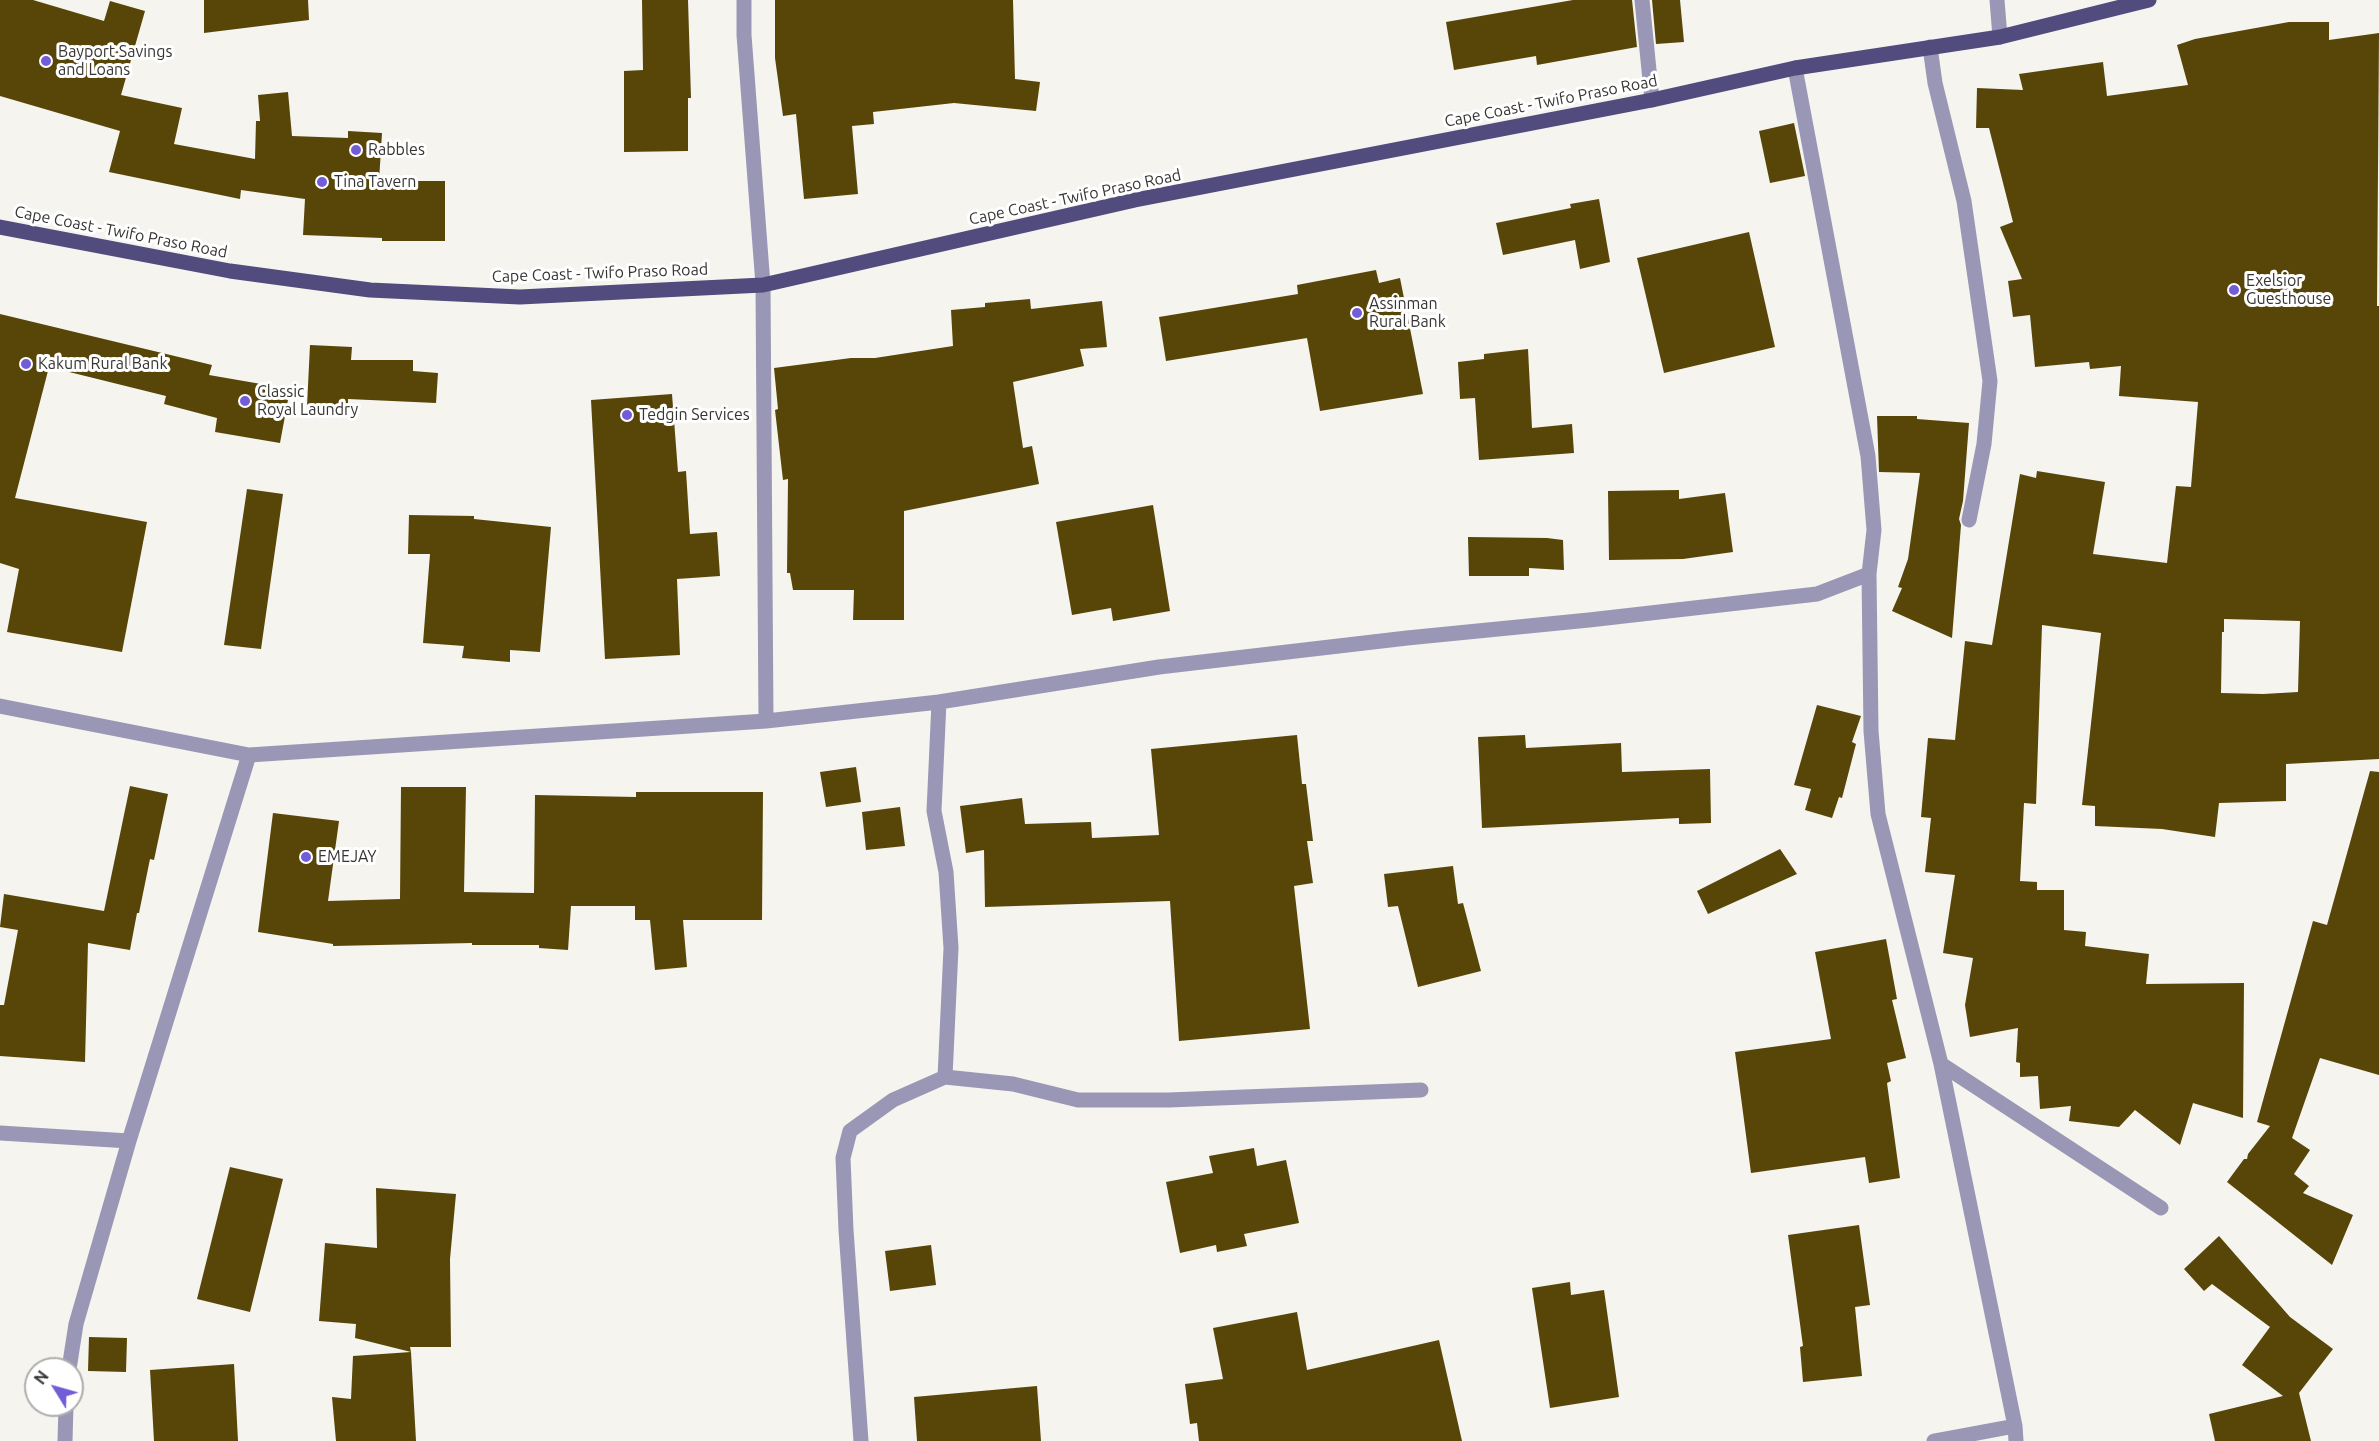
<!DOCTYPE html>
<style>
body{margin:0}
#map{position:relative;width:2379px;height:1441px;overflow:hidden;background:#f5f4ee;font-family:Ubuntu,sans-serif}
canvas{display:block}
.north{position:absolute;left:24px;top:1357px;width:60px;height:60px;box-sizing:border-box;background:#fff;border:2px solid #afaead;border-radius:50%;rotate:307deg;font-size:16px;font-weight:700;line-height:24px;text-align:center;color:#363533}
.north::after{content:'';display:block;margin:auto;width:21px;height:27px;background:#735cd7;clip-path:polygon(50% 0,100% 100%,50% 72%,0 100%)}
</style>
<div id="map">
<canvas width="2379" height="1441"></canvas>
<div class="north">N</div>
</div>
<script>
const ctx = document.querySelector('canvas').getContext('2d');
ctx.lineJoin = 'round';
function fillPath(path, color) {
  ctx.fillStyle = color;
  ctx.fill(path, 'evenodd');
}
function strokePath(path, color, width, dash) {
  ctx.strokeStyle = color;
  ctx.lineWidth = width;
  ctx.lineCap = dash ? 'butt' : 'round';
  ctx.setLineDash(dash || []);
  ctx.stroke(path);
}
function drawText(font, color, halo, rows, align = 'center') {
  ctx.font = font + ' Ubuntu,sans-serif';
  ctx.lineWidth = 6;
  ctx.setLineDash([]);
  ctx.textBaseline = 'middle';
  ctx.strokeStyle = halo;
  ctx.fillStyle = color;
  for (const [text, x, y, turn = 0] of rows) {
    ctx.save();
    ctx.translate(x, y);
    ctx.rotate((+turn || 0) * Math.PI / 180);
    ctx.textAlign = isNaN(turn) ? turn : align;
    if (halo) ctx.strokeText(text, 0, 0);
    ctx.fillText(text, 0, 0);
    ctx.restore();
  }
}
const building = new Path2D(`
 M 0,0 L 33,0 L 104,21 L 110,1 L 145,11 L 121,95 L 182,108 L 174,144 L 255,159 L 256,121 L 260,121 L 258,95 L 288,92 L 292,136 L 348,138 L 348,131 L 382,133 L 379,181 L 445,181 L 445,241 L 382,241 L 382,238 L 303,235 L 305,199 L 241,190 L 240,199 L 109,172 L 120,131 L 0,96 Z
 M 204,0 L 308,0 L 309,20 L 204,33 Z
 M 642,0 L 688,0 L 691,98 L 688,98 L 688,151 L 624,152 L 624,71 L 643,70 Z
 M 775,0 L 1013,0 L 1015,79 L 1040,82 L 1036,111 L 954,103 L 873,112 L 874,124 L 852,126 L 858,194 L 804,199 L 796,114 L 783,116 L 775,58 Z
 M 1573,0 L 1632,0 L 1637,47 L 1537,65 L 1536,56 L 1454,70 L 1446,22 Z
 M 1652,0 L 1680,0 L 1684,42 L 1656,44 Z
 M 2289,22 L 2329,22 L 2329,40 L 2379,33 L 2377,306 L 2379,306 L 2379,759 L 2286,764 L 2286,801 L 2219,803 L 2215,837 L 2162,829 L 2095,826 L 2095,806 L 2082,805 L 2101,633 L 2042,625 L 2036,804 L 2024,803 L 2020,881 L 2037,882 L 2037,890 L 2064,890 L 2064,930 L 2086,932 L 2085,946 L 2149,954 L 2146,984 L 2244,983 L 2243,1118 L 2193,1103 L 2180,1145 L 2135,1110 L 2119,1127 L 2069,1121 L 2071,1106 L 2040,1109 L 2038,1076 L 2020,1077 L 2020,1063 L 2016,1062 L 2018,1028 L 1970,1037 L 1965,1005 L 1973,958 L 1943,953 L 1955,875 L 1925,872 L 1931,818 L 1921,817 L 1928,738 L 1955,740 L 1965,641 L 1992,645 L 2020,474 L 2036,478 L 2037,471 L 2105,482 L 2093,554 L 2167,563 L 2176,486 L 2191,487 L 2198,402 L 2119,396 L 2121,366 L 2090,369 L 2089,362 L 2035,367 L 2030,315 L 2013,317 L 2008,281 L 2022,279 L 2000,227 L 2013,222 L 1989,128 L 1976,128 L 1977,88 L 2023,90 L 2019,74 L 2103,62 L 2107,96 L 2188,85 L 2177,45 L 2195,39 ZM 2224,619 L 2300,621 L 2298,692 L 2263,694 L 2221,693 L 2222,632 L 2224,632 Z
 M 1794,123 L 1805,176 L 1770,183 L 1759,131 Z
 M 1599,199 L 1610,262 L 1580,269 L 1575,240 L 1503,255 L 1496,223 L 1571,208 L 1570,204 Z
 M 1749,232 L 1775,347 L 1664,373 L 1637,258 Z
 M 1376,270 L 1379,283 L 1400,278 L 1423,394 L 1320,411 L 1307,338 L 1166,361 L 1159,317 L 1298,294 L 1297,285 Z
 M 1030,299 L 1031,309 L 1102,301 L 1107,347 L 1080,349 L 1084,366 L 1013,382 L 1023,448 L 1032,446 L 1039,484 L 904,511 L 904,620 L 853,620 L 854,590 L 793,590 L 790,573 L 787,573 L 788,479 L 783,480 L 775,410 L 778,409 L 774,368 L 851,358 L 875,358 L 953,346 L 951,310 L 985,307 L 985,303 Z
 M 0,314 L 212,365 L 209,375 L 290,389 L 280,443 L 215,432 L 217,418 L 164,404 L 166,396 L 49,367 L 15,498 L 147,522 L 122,652 L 7,632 L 19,569 L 0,563 Z
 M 310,345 L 352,347 L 351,360 L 413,360 L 413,371 L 438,373 L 436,403 L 348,399 L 348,408 L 307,406 Z
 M 1528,349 L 1532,428 L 1572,424 L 1574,453 L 1479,460 L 1475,398 L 1460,399 L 1458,362 L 1484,359 L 1484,354 Z
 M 672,394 L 678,472 L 686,471 L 690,534 L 717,532 L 720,576 L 677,579 L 680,655 L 605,659 L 591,400 Z
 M 1877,416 L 1917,416 L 1917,419 L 1969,423 L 1963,501 L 1959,519 L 1961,525 L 1952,638 L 1892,611 L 1902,588 L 1898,587 L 1908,559 L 1920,473 L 1879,472 Z
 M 247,489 L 283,494 L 261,649 L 224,645 Z
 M 1679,490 L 1679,499 L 1725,493 L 1733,552 L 1683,559 L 1609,560 L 1608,491 Z
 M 1153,505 L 1170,611 L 1113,621 L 1111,608 L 1072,615 L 1056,522 Z
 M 409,515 L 474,516 L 474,519 L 551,527 L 540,652 L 510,650 L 510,662 L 462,658 L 464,646 L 423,643 L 430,554 L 408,554 Z
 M 1468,537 L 1547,538 L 1563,540 L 1564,570 L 1529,568 L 1529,576 L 1469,576 Z
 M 1817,705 L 1861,716 L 1852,742 L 1856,744 L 1842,798 L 1839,797 L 1832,818 L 1805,810 L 1811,789 L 1794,785 Z
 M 1297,735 L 1302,784 L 1306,784 L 1313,841 L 1307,841 L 1313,883 L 1294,886 L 1310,1029 L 1179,1041 L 1170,901 L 985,907 L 984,850 L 966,853 L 960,806 L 1022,798 L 1025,824 L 1091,822 L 1092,838 L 1159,835 L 1151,749 Z
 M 1525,735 L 1526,748 L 1621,743 L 1622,772 L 1710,769 L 1711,823 L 1679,824 L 1679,818 L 1482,828 L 1478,737 Z
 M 856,767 L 861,802 L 826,807 L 820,772 Z
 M 2370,771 L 2379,772 L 2379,1075 L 2320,1058 L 2292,1138 L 2310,1150 L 2294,1174 L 2309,1186 L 2303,1193 L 2353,1215 L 2332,1265 L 2227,1182 L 2244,1159 L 2247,1159 L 2248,1154 L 2270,1126 L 2257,1122 L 2313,921 L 2327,925 Z
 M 130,786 L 168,794 L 154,860 L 150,859 L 139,913 L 137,913 L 130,950 L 88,943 L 85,1062 L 0,1056 L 0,1005 L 4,1005 L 18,930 L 0,927 L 4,894 L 104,911 Z
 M 401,787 L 466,787 L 464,892 L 534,893 L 535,795 L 636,797 L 636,792 L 763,792 L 762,920 L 683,920 L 687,967 L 655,970 L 650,920 L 635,920 L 635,906 L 571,906 L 568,950 L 539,948 L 539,945 L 472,945 L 472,943 L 333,946 L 333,944 L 258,932 L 273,813 L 339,821 L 328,901 L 400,899 Z
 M 900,807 L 905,846 L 866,850 L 862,812 Z
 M 1780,849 L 1797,874 L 1708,914 L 1697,891 Z
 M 1453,866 L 1458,904 L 1463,903 L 1481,971 L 1418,987 L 1398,906 L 1388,907 L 1384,874 Z
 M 1886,939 L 1897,999 L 1892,1000 L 1906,1058 L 1887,1063 L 1891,1081 L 1887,1083 L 1900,1178 L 1869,1183 L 1865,1157 L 1751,1173 L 1735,1052 L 1831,1039 L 1815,952 Z
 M 1254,1148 L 1257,1166 L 1286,1160 L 1299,1223 L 1244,1234 L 1247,1246 L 1217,1252 L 1216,1245 L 1180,1253 L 1166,1182 L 1213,1173 L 1209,1156 Z
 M 230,1167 L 283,1179 L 250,1312 L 197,1299 Z
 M 376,1188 L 456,1194 L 450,1259 L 451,1347 L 410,1347 L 411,1352 L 355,1338 L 356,1324 L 319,1321 L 325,1243 L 377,1248 Z
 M 1859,1225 L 1870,1305 L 1855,1307 L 1862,1376 L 1803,1382 L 1800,1347 L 1803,1346 L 1788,1235 Z
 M 2219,1236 L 2290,1317 L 2333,1349 L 2299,1393 L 2311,1441 L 2215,1441 L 2209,1414 L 2283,1396 L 2242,1365 L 2270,1327 L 2212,1284 L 2204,1291 L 2184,1269 Z
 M 931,1245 L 936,1285 L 890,1291 L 885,1251 Z
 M 1570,1282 L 1571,1295 L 1604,1290 L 1619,1397 L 1550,1408 L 1532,1288 Z
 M 1297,1312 L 1307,1370 L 1439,1340 L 1462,1441 L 1199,1441 L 1197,1423 L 1190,1424 L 1185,1384 L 1223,1379 L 1213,1328 Z
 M 89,1337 L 127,1338 L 126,1372 L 88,1371 Z
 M 411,1352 L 416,1441 L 336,1441 L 332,1397 L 351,1399 L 353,1356 Z
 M 234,1364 L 238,1441 L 154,1441 L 150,1370 Z
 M 1037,1386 L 1041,1441 L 917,1441 L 914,1397 Z`);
const minor = new Path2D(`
 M 744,0 L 744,35 L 763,285 L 766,721
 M 1642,0 L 1652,100
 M 1997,0 L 2000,37
 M 1930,47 L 1935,83 L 1964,201 L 1990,381 L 1984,444 L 1969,520
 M 1869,574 L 1871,731 L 1878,814 L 1941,1064 L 2015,1426 L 2016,1441
 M 939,702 L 1159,667 L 1407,638 L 1589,620 L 1817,594 L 1869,574 L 1874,530 L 1868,456 L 1795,68
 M 0,706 L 249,755 L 766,721 L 939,702 L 934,811 L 946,872 L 951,948 L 945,1077 L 1013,1084 L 1078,1100 L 1169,1100 L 1421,1090
 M 1941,1064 L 2161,1208
 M 0,1133 L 129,1141
 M 69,1369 L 76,1324 L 129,1141 L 249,755
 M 65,1441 L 66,1405
 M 861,1441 L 846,1230 L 843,1158 L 850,1131 L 893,1100 L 945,1077
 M 1934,1441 L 2015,1426`);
const major = new Path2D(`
 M 0,227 L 230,271 L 370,290 L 520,297 L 763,285 L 1135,200 L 1652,100 L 1795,68 L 2000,37 L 2149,0`);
const markers = [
 [46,61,6,"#735cd7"],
 [356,150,6,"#735cd7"],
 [322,182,6,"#735cd7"],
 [2234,290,6,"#735cd7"],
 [1357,313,6,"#735cd7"],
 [26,364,6,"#735cd7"],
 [245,401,6,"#735cd7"],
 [627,415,6,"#735cd7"],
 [306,857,6,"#735cd7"]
];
const poiNames = [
 ["Bayport Savings",58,52],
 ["and Loans",58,70],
 ["Rabbles",368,150],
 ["Tina Tavern",334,182],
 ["Exelsior",2246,281],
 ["Guesthouse",2246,299],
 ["Assinman",1369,304],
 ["Rural Bank",1369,322],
 ["Kakum Rural Bank",38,364],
 ["Classic",257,392],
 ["Royal Laundry",257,410],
 ["Tedgin Services",639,415],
 ["EMEJAY",318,857]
];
const streetNames = [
 ["Cape Coast - Twifo Praso Road",1551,101,-11],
 ["Cape Coast - Twifo Praso Road",1075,197,-12],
 ["Cape Coast - Twifo Praso Road",121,232,11],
 ["Cape Coast - Twifo Praso Road",600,273,-2]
];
fillPath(building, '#574608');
strokePath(minor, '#9997b5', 15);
strokePath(major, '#514b7e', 15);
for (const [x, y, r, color] of markers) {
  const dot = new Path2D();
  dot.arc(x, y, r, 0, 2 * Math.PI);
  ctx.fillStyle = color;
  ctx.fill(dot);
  strokePath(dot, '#fff', 2);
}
drawText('16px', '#363533', '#fff', poiNames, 'left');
drawText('16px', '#363533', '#fff', streetNames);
</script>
